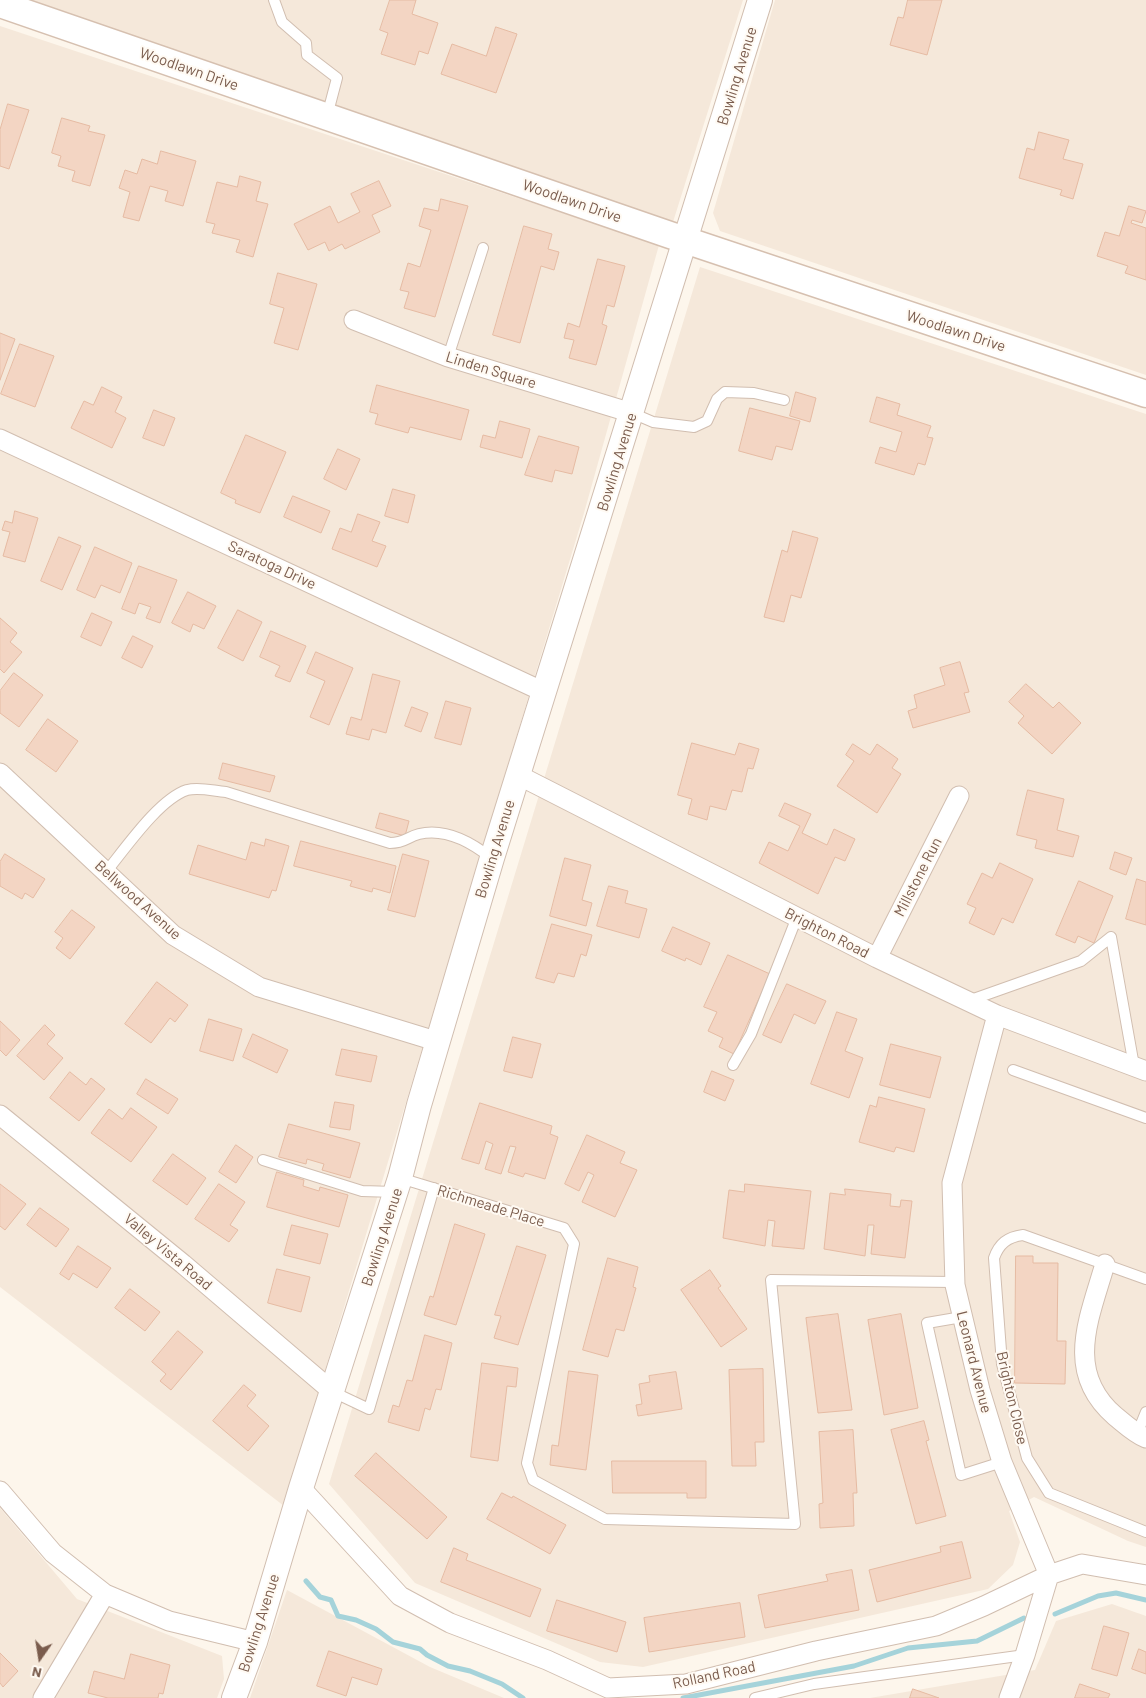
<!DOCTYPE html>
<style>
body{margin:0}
#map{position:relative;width:1146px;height:1698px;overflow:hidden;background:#fdf6ec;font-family:Barlow,sans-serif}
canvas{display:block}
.north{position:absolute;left:15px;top:1633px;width:50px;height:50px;-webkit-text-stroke:4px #fffaf3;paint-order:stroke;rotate:193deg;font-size:14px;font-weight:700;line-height:20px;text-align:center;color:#7a5c4d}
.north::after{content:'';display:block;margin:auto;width:18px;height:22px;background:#7a5c4d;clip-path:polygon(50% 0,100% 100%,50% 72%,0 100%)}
</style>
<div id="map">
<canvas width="1146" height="1698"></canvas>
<div class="north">N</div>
</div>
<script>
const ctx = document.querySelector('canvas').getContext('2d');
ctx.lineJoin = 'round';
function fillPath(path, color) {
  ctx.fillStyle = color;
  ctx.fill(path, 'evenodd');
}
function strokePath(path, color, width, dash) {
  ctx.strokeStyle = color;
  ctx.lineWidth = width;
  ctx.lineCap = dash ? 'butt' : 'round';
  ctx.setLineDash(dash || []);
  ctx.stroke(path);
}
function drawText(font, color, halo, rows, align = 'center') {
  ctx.font = font + ' Barlow,sans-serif';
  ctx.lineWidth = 4;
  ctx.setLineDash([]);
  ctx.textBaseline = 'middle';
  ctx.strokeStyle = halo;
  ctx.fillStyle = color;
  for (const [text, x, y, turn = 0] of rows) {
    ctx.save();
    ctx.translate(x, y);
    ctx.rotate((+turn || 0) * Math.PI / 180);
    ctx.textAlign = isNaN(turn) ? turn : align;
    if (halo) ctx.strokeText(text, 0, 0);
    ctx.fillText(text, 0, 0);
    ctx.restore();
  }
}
const residential = new Path2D(`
 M 7,0 L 743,0 L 673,222 Z
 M 775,0 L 1146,0 L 1146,375 L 720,231 L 713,213 Z
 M 0,26 L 659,245 L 584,513 L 284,1506 L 0,1287 Z
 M 700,267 L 1146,414 L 1146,1547 L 1128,1541 L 1034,1497 L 1009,1511 L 1020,1542 L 1013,1565 L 988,1589 L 643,1667 L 600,1662 L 415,1583 L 329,1484 Z
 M 0,1508 L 77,1599 L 222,1656 L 224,1679 L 217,1698 L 0,1698 Z
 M 287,1590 L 430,1667 L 504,1698 L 250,1698 Z
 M 1112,1604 L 1146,1616 L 1146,1698 L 870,1698 L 1035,1670 L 1056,1621 Z`);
const stream = new Path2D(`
 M 306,1581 L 320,1597 L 331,1600 L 338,1616 L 356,1620 L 376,1629 L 393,1642 L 420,1649 L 427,1655 L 448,1666 L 470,1671 L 502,1684 L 523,1698
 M 1055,1614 L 1098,1596 L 1116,1593 L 1146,1600
 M 683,1698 L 854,1666 L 908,1648 L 977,1641 L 1024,1618`);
const building = new Path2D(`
 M 390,0 L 416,0 L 412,14 L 438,23 L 428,54 L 419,51 L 415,65 L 381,54 L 388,33 L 380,30 Z
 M 908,0 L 942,0 L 927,55 L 890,45 L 898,17 L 903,18 Z
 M 496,27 L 517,34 L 496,93 L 441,74 L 452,44 L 486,56 Z
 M 8,104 L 29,110 L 9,169 L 0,166 L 0,130 Z
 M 62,118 L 90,126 L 88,131 L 105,135 L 90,186 L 72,181 L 75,171 L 58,166 L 61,156 L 52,153 Z
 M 1039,132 L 1069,140 L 1063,159 L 1083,164 L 1073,199 L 1060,195 L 1062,190 L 1019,178 L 1027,148 L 1034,150 Z
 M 161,151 L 196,161 L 183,206 L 165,201 L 168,191 L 150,186 L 139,221 L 123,217 L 130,192 L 119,188 L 125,170 L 137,174 L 142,159 L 157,164 Z
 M 240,176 L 261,182 L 256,201 L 268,204 L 253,257 L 236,252 L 240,240 L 212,233 L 215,224 L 206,222 L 217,182 L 237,187 Z
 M 379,181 L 391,206 L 372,215 L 380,232 L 345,249 L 342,244 L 329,251 L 325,242 L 308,250 L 294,224 L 330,206 L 338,223 L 360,212 L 351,194 Z
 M 441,199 L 468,206 L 435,317 L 404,308 L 409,292 L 400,290 L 408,263 L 420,267 L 431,230 L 419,226 L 424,208 L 438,211 Z
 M 1129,206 L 1146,211 L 1142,223 L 1132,220 L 1131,223 L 1146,228 L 1146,280 L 1125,273 L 1128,266 L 1097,256 L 1105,232 L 1119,236 Z
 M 524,226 L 552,234 L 548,249 L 559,252 L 554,270 L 541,266 L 520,343 L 493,335 Z
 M 598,259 L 625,266 L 614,307 L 607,305 L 602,324 L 607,326 L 596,365 L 569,358 L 574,340 L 564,338 L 568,323 L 579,327 Z
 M 278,273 L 317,284 L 298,350 L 274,343 L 284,308 L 270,304 Z
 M 0,333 L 15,339 L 0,380 Z
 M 20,344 L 54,356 L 35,407 L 1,394 Z
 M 377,385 L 469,410 L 461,440 L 410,427 L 408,433 L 375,424 L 378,414 L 370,412 Z
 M 102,387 L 122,397 L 115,412 L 126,418 L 112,448 L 71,428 L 84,401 L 93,405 Z
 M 796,392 L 816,398 L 810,422 L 790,416 Z
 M 877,397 L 900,404 L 897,415 L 931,426 L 927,437 L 933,438 L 925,465 L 918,463 L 914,475 L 875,463 L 880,447 L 896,452 L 902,432 L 870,422 Z
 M 750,408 L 800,421 L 792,450 L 776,446 L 772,460 L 739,451 Z
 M 154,410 L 175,418 L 164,446 L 143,438 Z
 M 500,421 L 530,429 L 522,458 L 480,447 L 483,435 L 495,438 Z
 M 246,435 L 286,452 L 260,513 L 235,503 L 236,500 L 221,493 Z
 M 539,436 L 579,447 L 572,474 L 555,470 L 552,482 L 525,475 Z
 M 338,449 L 360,459 L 346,490 L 324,479 Z
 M 393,489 L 415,495 L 408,523 L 385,516 Z
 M 293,496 L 330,511 L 321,533 L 284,517 Z
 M 15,511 L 38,518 L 25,562 L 3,556 L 10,532 L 2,530 L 5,521 L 12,523 Z
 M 358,514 L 380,522 L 372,541 L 386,546 L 377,567 L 332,549 L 340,528 L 351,532 Z
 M 793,531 L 818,538 L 801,598 L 791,595 L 784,622 L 764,617 L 782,550 L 787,552 Z
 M 59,537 L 81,546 L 62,590 L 41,581 Z
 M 95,547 L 132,563 L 120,593 L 101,585 L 95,598 L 77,590 Z
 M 139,566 L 177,580 L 160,623 L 146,618 L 151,607 L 139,603 L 135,614 L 122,609 Z
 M 188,592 L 216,606 L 204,629 L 193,624 L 190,632 L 172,623 Z
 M 238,610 L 262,622 L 243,661 L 218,648 Z
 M 92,613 L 112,622 L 101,646 L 81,637 Z
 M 0,618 L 17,633 L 10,642 L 22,652 L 4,673 L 0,669 Z
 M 271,631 L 306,646 L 290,682 L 275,676 L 280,666 L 260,657 Z
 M 133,636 L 153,646 L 142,668 L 122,658 Z
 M 316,652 L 353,668 L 329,725 L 310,717 L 325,681 L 307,673 Z
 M 960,662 L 969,692 L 964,693 L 970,712 L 913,728 L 908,711 L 917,708 L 914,695 L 945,685 L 940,668 Z
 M 14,673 L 43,695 L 19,727 L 0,713 L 0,691 Z
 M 373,674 L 400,681 L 386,733 L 372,729 L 369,740 L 346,734 L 351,717 L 361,720 Z
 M 1026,684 L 1053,708 L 1059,702 L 1081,723 L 1052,754 L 1018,723 L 1024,716 L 1009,702 Z
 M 446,701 L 471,708 L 461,745 L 435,738 Z
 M 412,707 L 428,713 L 421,732 L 405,726 Z
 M 48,719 L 78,741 L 56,772 L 26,750 Z
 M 692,743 L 735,755 L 739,743 L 759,749 L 753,769 L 748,768 L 742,792 L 732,790 L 726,810 L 710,806 L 707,820 L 688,814 L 692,799 L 678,795 Z
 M 853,744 L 870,755 L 877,744 L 898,759 L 892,768 L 901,774 L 877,813 L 837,786 L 854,761 L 846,755 Z
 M 223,763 L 275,776 L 270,792 L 219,779 Z
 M 1028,790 L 1064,799 L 1057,830 L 1079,836 L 1073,857 L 1035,848 L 1037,840 L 1017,835 Z
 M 785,803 L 811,814 L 802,833 L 827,845 L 834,829 L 855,839 L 845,861 L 835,857 L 818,894 L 759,863 L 769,842 L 788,851 L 800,826 L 779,816 Z
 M 380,813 L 409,821 L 405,836 L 376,828 Z
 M 266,839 L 289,846 L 276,891 L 272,890 L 269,898 L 189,874 L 198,845 L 246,860 L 251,842 L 264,846 Z
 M 301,841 L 396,866 L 390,893 L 373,888 L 372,892 L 350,886 L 352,881 L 294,866 Z
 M 1115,852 L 1132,858 L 1126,875 L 1110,869 Z
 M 5,854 L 45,879 L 33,898 L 25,893 L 22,899 L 0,886 L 0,862 Z
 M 403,854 L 429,861 L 415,917 L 388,910 Z
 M 565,858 L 591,865 L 582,900 L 592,903 L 586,926 L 550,916 Z
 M 1000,863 L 1033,879 L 1013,923 L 1002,918 L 994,935 L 969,923 L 976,908 L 967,904 L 982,873 L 992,878 Z
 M 1137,879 L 1146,882 L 1146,925 L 1126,919 Z
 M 1079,881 L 1113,896 L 1094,943 L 1078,936 L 1075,943 L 1056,935 Z
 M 609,886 L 628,891 L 625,903 L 647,909 L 639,938 L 597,926 Z
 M 72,910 L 95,927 L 70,959 L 56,948 L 63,938 L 55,932 Z
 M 552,924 L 592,935 L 586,956 L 581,954 L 574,977 L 558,973 L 554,983 L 536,978 Z
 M 673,927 L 710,943 L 701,965 L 686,958 L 685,961 L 662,951 Z
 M 728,955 L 770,974 L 734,1054 L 719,1047 L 723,1038 L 708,1031 L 717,1012 L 704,1007 Z
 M 157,982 L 188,1005 L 175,1022 L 170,1018 L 151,1043 L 125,1024 Z
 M 787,984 L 826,1001 L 815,1024 L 794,1014 L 781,1043 L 763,1035 Z
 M 837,1012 L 857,1019 L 845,1051 L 863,1058 L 849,1098 L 811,1084 Z
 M 209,1019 L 242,1029 L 233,1061 L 200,1051 Z
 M 0,1021 L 20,1040 L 6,1056 L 0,1050 Z
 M 45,1025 L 55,1035 L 47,1044 L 63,1058 L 44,1080 L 17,1056 Z
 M 253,1034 L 288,1050 L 277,1073 L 243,1057 Z
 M 513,1037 L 541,1044 L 532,1078 L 504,1071 Z
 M 891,1044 L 941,1057 L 930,1098 L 880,1085 Z
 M 342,1049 L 377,1056 L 371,1082 L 336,1075 Z
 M 712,1071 L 734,1080 L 725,1101 L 704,1092 Z
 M 70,1072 L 86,1085 L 91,1078 L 105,1089 L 79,1121 L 50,1098 Z
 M 146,1079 L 178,1099 L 168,1114 L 137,1094 Z
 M 879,1097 L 925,1109 L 914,1152 L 896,1147 L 894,1152 L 859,1142 L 870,1105 L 876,1107 Z
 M 335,1102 L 354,1105 L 350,1130 L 330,1127 Z
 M 480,1103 L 552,1126 L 550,1134 L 558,1137 L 545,1179 L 525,1173 L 523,1177 L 508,1172 L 516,1147 L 510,1146 L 501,1174 L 485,1169 L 493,1144 L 486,1141 L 479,1164 L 462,1159 Z
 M 131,1108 L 157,1127 L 131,1162 L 91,1133 L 109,1109 L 122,1119 Z
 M 289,1124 L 360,1143 L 350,1178 L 322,1170 L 324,1164 L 307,1159 L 306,1164 L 279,1157 Z
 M 587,1135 L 625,1152 L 620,1163 L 637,1170 L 615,1217 L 582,1202 L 594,1175 L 588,1172 L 579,1191 L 565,1184 Z
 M 236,1145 L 253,1157 L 236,1183 L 219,1172 Z
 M 173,1154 L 206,1178 L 187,1205 L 153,1181 Z
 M 277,1172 L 304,1180 L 303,1186 L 319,1191 L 320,1187 L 348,1195 L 339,1227 L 267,1207 Z
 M 0,1184 L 26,1204 L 5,1230 L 0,1226 Z
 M 219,1184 L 245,1202 L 230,1225 L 238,1230 L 229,1242 L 195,1219 Z
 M 745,1184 L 811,1191 L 804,1249 L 772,1246 L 775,1221 L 768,1220 L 765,1246 L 723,1238 L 729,1190 L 744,1192 Z
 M 845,1189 L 891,1194 L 890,1206 L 900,1207 L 901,1200 L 912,1201 L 905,1258 L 871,1254 L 874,1225 L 868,1225 L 865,1256 L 824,1249 L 830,1193 L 845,1195 Z
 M 40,1208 L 69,1229 L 56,1247 L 27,1225 Z
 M 455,1224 L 485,1234 L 456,1325 L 424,1315 L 430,1296 L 433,1297 Z
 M 292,1225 L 328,1234 L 320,1264 L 284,1255 Z
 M 78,1246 L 111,1268 L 97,1288 L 73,1273 L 69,1280 L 60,1274 Z
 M 517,1246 L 546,1255 L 518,1345 L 494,1338 L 501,1316 L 495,1315 Z
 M 1016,1256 L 1033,1256 L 1033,1263 L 1058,1263 L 1057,1341 L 1066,1341 L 1065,1384 L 1015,1383 Z
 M 608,1258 L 638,1267 L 633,1287 L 636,1288 L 624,1331 L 616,1329 L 608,1357 L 583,1350 Z
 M 277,1269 L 310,1277 L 301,1312 L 268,1303 Z
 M 710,1270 L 721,1286 L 718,1288 L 747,1329 L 721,1347 L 681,1290 Z
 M 130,1289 L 160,1312 L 145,1331 L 115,1308 Z
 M 838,1314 L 852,1410 L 818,1413 L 806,1318 Z
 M 901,1314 L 918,1408 L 884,1415 L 868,1320 Z
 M 178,1331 L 203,1352 L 171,1390 L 160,1381 L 166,1374 L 152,1362 Z
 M 425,1335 L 452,1343 L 441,1390 L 436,1389 L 430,1410 L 425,1408 L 419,1431 L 388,1422 L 393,1405 L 399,1407 L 407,1380 L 412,1381 Z
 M 482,1363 L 518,1368 L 516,1387 L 507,1386 L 498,1461 L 471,1457 Z
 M 763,1369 L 764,1442 L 755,1442 L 756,1466 L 732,1466 L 729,1370 Z
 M 569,1371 L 598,1375 L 586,1470 L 550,1465 L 552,1445 L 558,1446 Z
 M 676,1372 L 682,1409 L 638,1416 L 636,1405 L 642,1404 L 639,1384 L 650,1382 L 649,1376 Z
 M 244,1385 L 256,1395 L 247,1406 L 269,1426 L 248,1451 L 213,1421 Z
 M 924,1421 L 929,1440 L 926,1441 L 946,1516 L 916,1524 L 891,1430 Z
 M 853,1430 L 857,1493 L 853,1493 L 854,1526 L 820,1528 L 819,1504 L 823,1503 L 819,1432 Z
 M 376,1453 L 447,1517 L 427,1539 L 355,1476 Z
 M 612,1461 L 706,1461 L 706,1498 L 687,1498 L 687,1493 L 613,1493 Z
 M 502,1493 L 512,1498 L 513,1496 L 566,1525 L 550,1554 L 487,1519 Z
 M 962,1542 L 971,1578 L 877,1602 L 869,1570 L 941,1552 L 940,1547 Z
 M 454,1548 L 468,1554 L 466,1560 L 541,1589 L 530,1617 L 441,1582 Z
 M 852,1570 L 859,1610 L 765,1628 L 758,1595 L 828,1581 L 826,1575 Z
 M 557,1600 L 626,1622 L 617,1652 L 547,1631 Z
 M 740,1603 L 745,1637 L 649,1652 L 644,1618 Z
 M 1104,1626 L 1129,1633 L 1117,1676 L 1092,1669 Z
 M 1139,1649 L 1146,1652 L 1146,1674 L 1132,1669 Z
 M 329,1651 L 382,1669 L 377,1685 L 352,1677 L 346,1696 L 317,1686 Z
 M 0,1653 L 18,1671 L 3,1687 L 0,1683 Z
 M 131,1654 L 170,1665 L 163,1694 L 159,1693 L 158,1698 L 108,1698 L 88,1693 L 94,1671 L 124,1679 Z
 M 1080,1684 L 1110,1694 L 1108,1698 L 1075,1698 Z
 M 913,1689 L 939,1698 L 910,1698 Z`);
const service = new Path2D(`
 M 274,0 L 282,22 L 306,43 L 307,55 L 337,78 L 327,116
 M 448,357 L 483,248
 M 632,413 L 653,422 L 694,427 L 707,421 L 717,399 L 725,392 L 754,393 L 784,400
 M 106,872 C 125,849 159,799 187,790 C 200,787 213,791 226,792 L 390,843 C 405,843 407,837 419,834 C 445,828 471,842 491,858
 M 968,1001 L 1081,961 L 1111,937 L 1134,1066
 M 733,1065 L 751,1034 L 797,917
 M 1013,1070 L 1146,1118
 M 263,1160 L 362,1191 L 395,1192
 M 400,1178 L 564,1228 L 574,1244 L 527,1463 L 533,1480 L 605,1519 L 795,1524 L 771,1280 L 955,1282
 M 1146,1279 L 1023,1235 C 1007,1237 999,1244 994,1258 L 1002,1364 L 1027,1458 L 1049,1493 L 1146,1532
 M 962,1317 L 927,1323 L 961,1475 L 1002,1462
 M 333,1392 L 369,1409 L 434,1188
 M 1137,1434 L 1146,1412
 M 755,1698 L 814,1684 L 1025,1655`);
const minor = new Path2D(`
 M 354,320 L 448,357 L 632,413
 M 0,439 L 544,692
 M 0,773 L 173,935 L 259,987 L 439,1042
 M 518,775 L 877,958 L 997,1015 L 1146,1071
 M 877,958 L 959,796
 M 997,1015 L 952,1183 L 955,1285 L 980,1390 L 1002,1462 L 1049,1575 L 1025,1655 L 1009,1698
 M 0,1115 L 183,1264 L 333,1392
 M 1105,1264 C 1089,1319 1064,1372 1115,1416 C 1125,1424 1134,1433 1146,1438
 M 301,1488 L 400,1596 L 450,1623 L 547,1660 L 608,1688 L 686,1684 L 816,1651 L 936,1626 L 984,1606 L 1049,1575 L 1082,1564 L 1146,1575
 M 0,1491 L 53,1553 L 105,1594 L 169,1621 L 255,1642
 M 43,1698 L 105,1594`);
const tertiary = new Path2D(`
 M 234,1698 L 255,1642 L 301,1488 L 400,1178 L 419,1105 L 492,858 L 760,0`);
const secondary = new Path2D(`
 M 0,4 L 670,235 L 1146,394`);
const streetNames = [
 ["Woodlawn Drive",189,69,19],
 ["Bowling Avenue",737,76,-73],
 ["Woodlawn Drive",572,201,19],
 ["Woodlawn Drive",956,331,18],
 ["Linden Square",491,370,17],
 ["Bowling Avenue",617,462,-73],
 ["Saratoga Drive",272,565,25],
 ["Bowling Avenue",495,849,-73],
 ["Millstone Run",918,877,-63],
 ["Bellwood Avenue",138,900,42],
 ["Brighton Road",827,933,27],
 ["Richmeade Place",491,1206,17],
 ["Bowling Avenue",382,1237,-72],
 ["Valley Vista Road",168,1252,40],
 ["Leonard Avenue",974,1362,76],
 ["Brighton Close",1012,1398,77],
 ["Bowling Avenue",259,1623,-72],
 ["Rolland Road",714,1675,-12]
];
fillPath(residential, '#f5e8da');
strokePath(stream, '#a5d3da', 5);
fillPath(building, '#f3d5c3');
strokePath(building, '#e6bba3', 1);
strokePath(service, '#d1beb0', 12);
strokePath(minor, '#d1beb0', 21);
strokePath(tertiary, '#d1beb0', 26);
strokePath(secondary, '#d6c0b0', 29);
strokePath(service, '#fff', 10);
strokePath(minor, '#fff', 19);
strokePath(tertiary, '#fff', 24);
strokePath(secondary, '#fff', 26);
drawText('15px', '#7a5c4d', '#fffaf3', streetNames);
</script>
